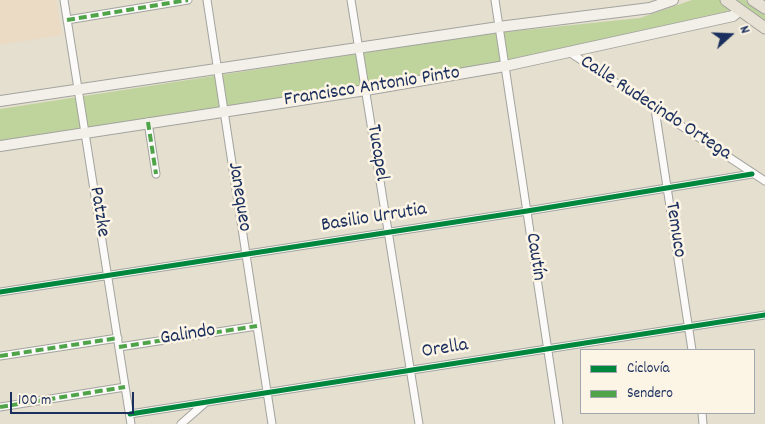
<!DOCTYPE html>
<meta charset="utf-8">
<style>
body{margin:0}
#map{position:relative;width:765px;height:424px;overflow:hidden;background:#e4dfce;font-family:Dekko,sans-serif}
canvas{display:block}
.legend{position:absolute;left:580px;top:349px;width:175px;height:65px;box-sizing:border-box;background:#fcf5e5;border:1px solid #a2a6af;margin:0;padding:6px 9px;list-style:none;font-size:15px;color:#1b2f5e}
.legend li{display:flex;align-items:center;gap:10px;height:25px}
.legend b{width:25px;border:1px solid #a2a6af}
.north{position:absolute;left:705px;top:10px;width:50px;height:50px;-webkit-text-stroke:4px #fcf5e5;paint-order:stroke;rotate:70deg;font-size:14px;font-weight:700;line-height:20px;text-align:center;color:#1b2f5e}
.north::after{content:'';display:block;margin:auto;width:18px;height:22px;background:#1b2f5e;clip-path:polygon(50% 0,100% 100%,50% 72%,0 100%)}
.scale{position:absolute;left:10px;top:392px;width:124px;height:22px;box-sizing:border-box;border:2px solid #1b2f5e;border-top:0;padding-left:6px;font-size:15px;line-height:18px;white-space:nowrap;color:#1b2f5e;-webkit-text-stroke:4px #fcf5e5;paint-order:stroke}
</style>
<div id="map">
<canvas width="765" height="424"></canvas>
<ul class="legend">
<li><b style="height:6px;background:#00873e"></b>Ciclovía</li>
<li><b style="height:6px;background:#4fa44a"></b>Sendero</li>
</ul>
<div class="north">N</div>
<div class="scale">100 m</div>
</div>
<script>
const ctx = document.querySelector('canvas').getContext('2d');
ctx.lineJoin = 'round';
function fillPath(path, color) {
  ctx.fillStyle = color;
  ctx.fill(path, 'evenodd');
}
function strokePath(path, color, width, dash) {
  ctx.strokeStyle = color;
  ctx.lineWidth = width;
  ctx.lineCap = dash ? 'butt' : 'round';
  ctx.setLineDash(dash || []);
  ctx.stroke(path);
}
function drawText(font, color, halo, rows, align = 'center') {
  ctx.font = font + ' Dekko,sans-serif';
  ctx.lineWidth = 5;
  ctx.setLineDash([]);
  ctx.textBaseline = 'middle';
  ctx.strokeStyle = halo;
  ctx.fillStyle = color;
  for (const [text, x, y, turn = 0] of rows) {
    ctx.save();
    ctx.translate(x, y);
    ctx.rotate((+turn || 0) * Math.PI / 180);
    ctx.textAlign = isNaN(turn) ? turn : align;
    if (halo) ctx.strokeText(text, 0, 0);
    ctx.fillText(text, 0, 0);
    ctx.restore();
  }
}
const built = new Path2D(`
 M 0,0 L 56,0 L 62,35 L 0,45 Z`);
const green = new Path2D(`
 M 692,0 L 721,0 L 732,7 L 729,11 L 485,66 L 0,142 L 0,109 L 486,34 L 640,18 Z
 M 734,0 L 745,0 L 765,14 L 765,22 Z`);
const minor = new Path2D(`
 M 64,0 L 131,424
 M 207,0 L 272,424
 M 351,0 L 419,424
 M 495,0 L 559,424
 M 67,20 L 188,0
 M 569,52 L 765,181
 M 655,109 L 692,350
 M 148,122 L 156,174
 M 0,292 L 527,211 L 752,174
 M 119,347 L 257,326
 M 0,356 L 118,338
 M 0,407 L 125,387
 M 702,413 L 703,424
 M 130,414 L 765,315
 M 181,424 L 205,403`);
const secondary = new Path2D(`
 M 0,101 L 499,27 L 650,8 L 673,0
 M 0,146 L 366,90 L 505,66 L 733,16 L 740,10`);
const primary = new Path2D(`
 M 726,0 L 765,28
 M 753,0 L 765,8`);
const quiet = new Path2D(`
 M 67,20 L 188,0
 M 148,122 L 156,174
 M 119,347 L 257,326
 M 0,356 L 118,338
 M 0,407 L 125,387`);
const cycleway = new Path2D(`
 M 0,292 L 527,211 L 752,174
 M 130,414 L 765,315`);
const streetNames = [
 ["Francisco Antonio Pinto",372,88,-9],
 ["Calle Rudecindo Ortega",655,109,33],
 ["Tucapel",376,153,81],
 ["Janequeo",238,197,81],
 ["Patzke",98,212,81],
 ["Basilio Urrutia",374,219,-9],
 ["Temuco",674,230,81],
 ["Cautín",534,257,81],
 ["Galindo",188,336,-9],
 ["Orella",445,350,-9]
];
fillPath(built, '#ebdac4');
fillPath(green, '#bfd39c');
strokePath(minor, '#a3a39f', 9);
strokePath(secondary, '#a3a39f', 12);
strokePath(primary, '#a3a39f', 13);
strokePath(minor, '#fbfaf8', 7);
strokePath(secondary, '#f3f0e9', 10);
strokePath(primary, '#e8e2d5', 11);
strokePath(quiet, '#4fa44a', 4, [8, 4]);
strokePath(cycleway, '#00873e', 5);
drawText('20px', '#1b2f5e', '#fcf5e5', streetNames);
</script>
